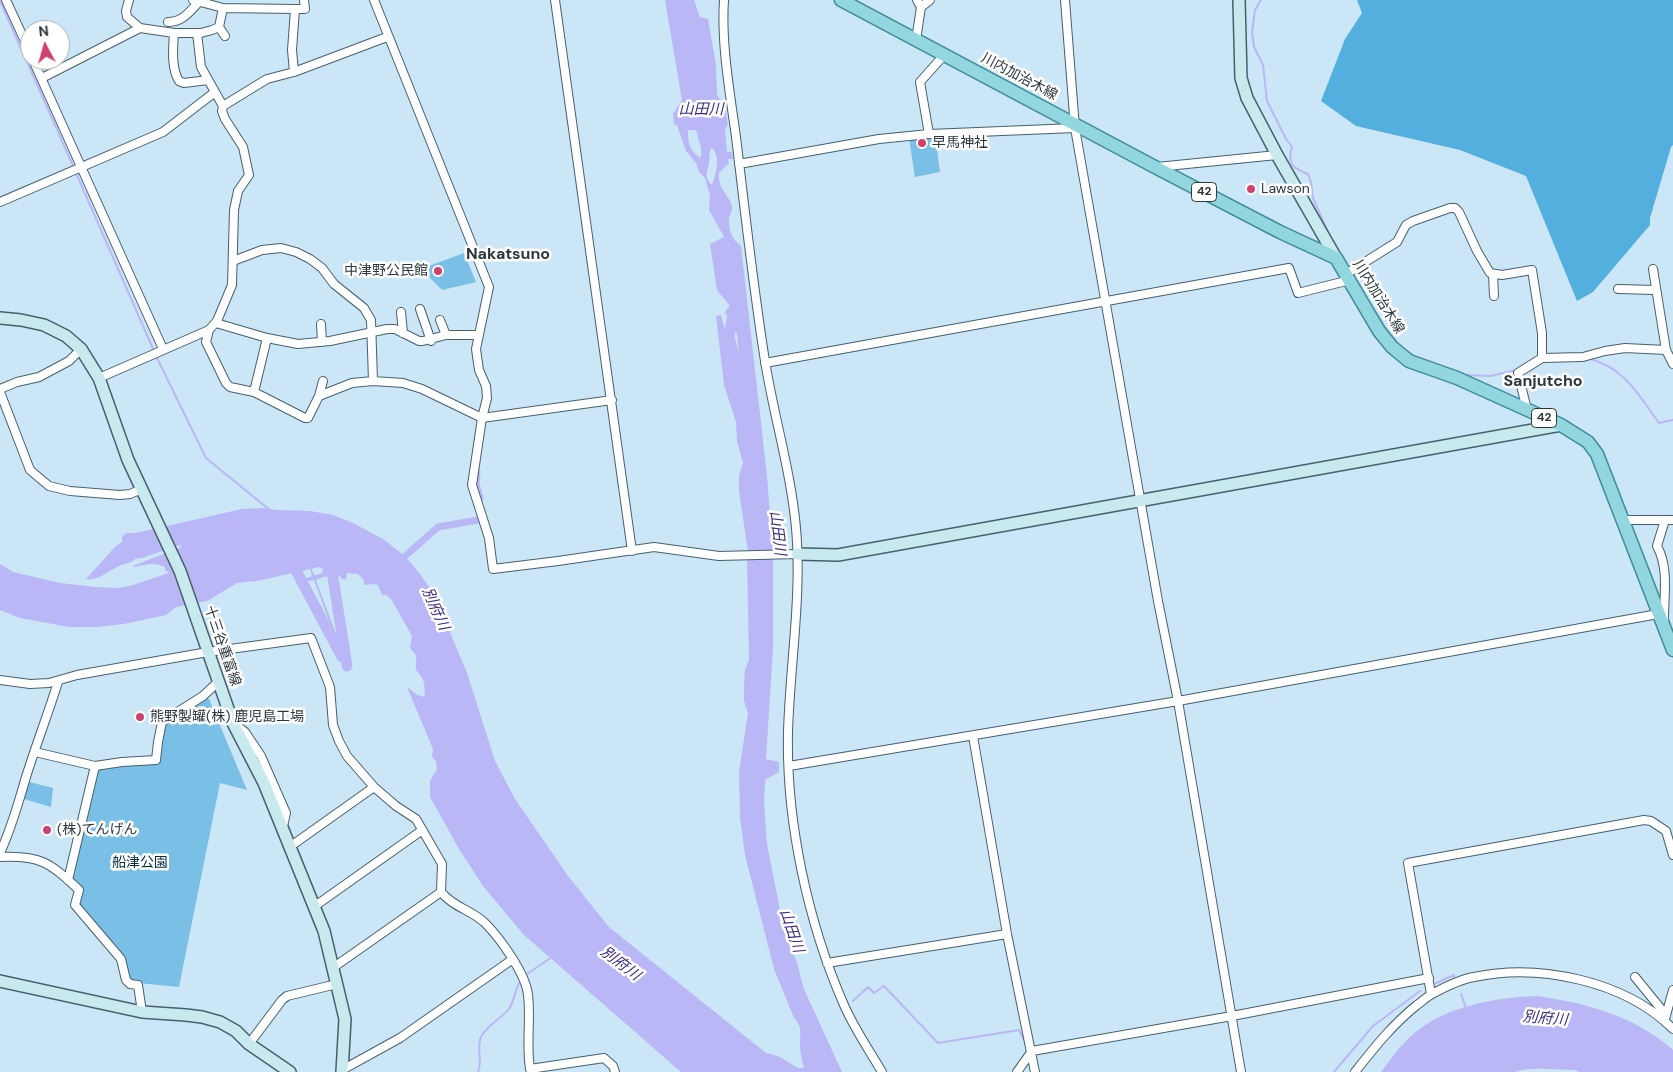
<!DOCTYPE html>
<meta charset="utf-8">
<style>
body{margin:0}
#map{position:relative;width:1673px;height:1072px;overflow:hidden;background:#cae6f7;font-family:"DM Sans",sans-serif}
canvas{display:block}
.north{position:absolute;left:20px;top:20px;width:50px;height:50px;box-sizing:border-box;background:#fff;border:1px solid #aaafb1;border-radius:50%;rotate:354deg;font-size:14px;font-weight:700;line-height:20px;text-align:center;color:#2b363d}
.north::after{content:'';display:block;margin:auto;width:18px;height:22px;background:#ce416d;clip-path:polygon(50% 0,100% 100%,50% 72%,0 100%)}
</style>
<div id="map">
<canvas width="1673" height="1072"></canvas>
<div class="north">N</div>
</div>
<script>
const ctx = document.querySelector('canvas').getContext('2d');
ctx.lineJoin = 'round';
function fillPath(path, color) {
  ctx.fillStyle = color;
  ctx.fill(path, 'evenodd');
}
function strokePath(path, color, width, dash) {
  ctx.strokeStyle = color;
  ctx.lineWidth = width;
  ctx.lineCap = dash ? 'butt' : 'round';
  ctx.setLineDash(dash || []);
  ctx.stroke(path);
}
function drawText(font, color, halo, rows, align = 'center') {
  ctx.font = font + ' "DM Sans","Noto Sans JP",sans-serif';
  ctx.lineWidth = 5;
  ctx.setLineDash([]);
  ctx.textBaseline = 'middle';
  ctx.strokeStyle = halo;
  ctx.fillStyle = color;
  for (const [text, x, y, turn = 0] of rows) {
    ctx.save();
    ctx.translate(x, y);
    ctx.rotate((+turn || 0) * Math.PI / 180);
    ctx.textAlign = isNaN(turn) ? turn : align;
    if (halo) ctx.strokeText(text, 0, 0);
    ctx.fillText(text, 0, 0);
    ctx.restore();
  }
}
const green = new Path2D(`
 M 935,136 L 940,172 L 915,177 L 909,138 Z
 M 464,253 L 476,282 L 442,290 L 421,269 Z
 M 206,696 L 209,699 L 247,790 L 220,783 L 179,987 L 138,983 L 128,978 L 123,958 L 78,904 L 82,888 L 72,880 L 99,767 L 159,763 L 160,742 L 165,724 Z
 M 29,782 L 53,788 L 51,807 L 24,799 Z`);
const forest = new Path2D(`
 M 1357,0 L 1673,0 L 1673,145 L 1671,147 L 1650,218 L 1650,225 L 1593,292 L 1577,301 L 1526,176 L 1460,150 L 1356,126 L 1321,101 L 1345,39 L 1362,13 Z`);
const water = new Path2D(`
 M 665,0 L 694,0 L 700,17 L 708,19 L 716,65 L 717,95 L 725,107 L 728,125 L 725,129 L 727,152 L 732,152 L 733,159 L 728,159 L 729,163 L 719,173 C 718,190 728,193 732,206 C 733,211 730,213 729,218 C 728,229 732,240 741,246 L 767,476 L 773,552 L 773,650 L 766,759 L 779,762 L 779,772 L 765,780 L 764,803 L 767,844 L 779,905 L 780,923 L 797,962 L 803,987 L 842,1072 L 681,1072 L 524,935 L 483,886 L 459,849 L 430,797 L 430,781 L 437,769 L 436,761 L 432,757 L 433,749 L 407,687 L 417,695 L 425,697 C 424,683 426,681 416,670 C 415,658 420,658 410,648 L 412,636 L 391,599 L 386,595 L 382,595 L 378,585 L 374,584 L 365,585 L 363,579 L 358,574 L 347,573 L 346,579 L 344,580 L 337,574 C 325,575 312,584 300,580 L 322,573 L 323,569 L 319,567 L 257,581 L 237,583 L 207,601 L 176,607 L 166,615 L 124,624 L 97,627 L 69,627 L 20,618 L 0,610 L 0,564 L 13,572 L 60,583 L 96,587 L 118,588 L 130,586 L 169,573 L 165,570 L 165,567 C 156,562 145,564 135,567 L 133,566 L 181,547 L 180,545 L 142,558 L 135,559 L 133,561 C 128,564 122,564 117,567 C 107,572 98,581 86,579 L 115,547 L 122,542 L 122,537 L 126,533 L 136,533 L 242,509 L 262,508 L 277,510 L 310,511 L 333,515 L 353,523 L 383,539 L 405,556 L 420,574 L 434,594 L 467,673 L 495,761 L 515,799 L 568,876 L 609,927 L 766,1053 L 778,1056 L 798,1068 L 804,1068 C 802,1061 800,1052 800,1044 C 800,1032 803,1028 794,1018 L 774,969 L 745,855 L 740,817 L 739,772 L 748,713 L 744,701 L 744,686 L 745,669 L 749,660 L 747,558 L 749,558 L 739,491 L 739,476 L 743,463 L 737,441 L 736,422 L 724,385 L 716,316 L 721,315 L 735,368 L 738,372 L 739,356 L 737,334 L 725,312 L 730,306 L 717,290 L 710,244 L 724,237 L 709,210 L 710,196 L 705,178 L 699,172 L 696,163 L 686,151 L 677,125 L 674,124 L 673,114 L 682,100 ZM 688,130 L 696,130 L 701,148 L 701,157 L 699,157 C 689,150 688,142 688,130 ZM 712,148 C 721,156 716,175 712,185 C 703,176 708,171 709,162 C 710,157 709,153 711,149 Z
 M 1537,996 C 1586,1003 1635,1016 1673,1050 L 1673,1072 L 1579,1072 L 1575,1070 C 1559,1070 1530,1066 1515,1072 L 1381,1072 C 1389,1062 1396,1051 1405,1042 C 1438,1007 1491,998 1537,996 Z`);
const stream = new Path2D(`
 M 1261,0 L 1255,10 L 1252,32 L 1254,47 L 1263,65 L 1267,101 L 1286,139 L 1292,147 C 1287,164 1292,168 1308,174 L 1311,182 L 1313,198 L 1328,232
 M 0,1 L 74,168
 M 76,173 L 154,351
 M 1368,300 L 1385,327 L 1400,346
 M 1405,350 L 1416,357
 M 156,356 L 206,458 L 271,511
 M 1590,359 C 1625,368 1639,396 1659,423 L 1673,420
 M 1465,375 L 1490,376 L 1517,370
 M 310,567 L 347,666
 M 527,974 L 552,957
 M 1432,985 L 1454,975 L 1454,977
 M 1461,994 L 1466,1008
 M 853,1001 L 868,987 L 874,993 L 884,986 L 938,1043 L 1019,1030 L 1026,1044
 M 478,1072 C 483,1060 476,1048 481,1037 C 488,1024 501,1019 509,1009 C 514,1002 515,991 519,983
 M 1334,1072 L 1373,1026 L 1420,991`);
const canal = new Path2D(`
 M 477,472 L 476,484 L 480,498
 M 404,563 L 403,558 L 438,527 L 478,520`);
const river = new Path2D(`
 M 734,309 L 729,337 L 741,386
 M 330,559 L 347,666
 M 287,564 L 292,563 L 342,657`);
const street = new Path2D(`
 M 6,0 L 30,52
 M 129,0 L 126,11 L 127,17 L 140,28 L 174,33 L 201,33 L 212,30 L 219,27 L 223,8
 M 193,0 L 223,8 L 295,9 L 305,9 L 304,0
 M 374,0 L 489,287 L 476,349 L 479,370 L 486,386 L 487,398 L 482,418 L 472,485 L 489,538 L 493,569 L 558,561 L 654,547 L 719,556 L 797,554
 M 555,0 L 632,551
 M 724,0 C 721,44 730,93 736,137 C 745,211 753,286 765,361 C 774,417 791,472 796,528 C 802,596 790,664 788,732 C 786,822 808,923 844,1005 C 854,1028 869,1050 882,1072
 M 1065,0 L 1075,128 L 1158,601 L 1178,701 L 1241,1072
 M 921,7 L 930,0
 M 168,22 C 183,22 189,12 199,2
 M 219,27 L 225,36
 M 174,33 C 173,48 171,68 179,81 L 184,83 L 208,80
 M 197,33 L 201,67 L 215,92
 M 916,40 L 921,7 L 917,0
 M 33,60 L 163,349
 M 294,72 L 292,50 L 295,9
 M 42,78 L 140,28
 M 223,106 L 267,79 L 294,72 L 387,37
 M 929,134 L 920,82 L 945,54
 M 739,164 L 879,139 L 929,134 L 1075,128
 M 1157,167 L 1277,155
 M 0,202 L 163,132 L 215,92 L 223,106 L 222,111 L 225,119 L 243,147 L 249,175 L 238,191 L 234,210 L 232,285 L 217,321 L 209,330 L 99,378
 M 1653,269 L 1666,350 L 1673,364
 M 1346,274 L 1397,242 L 1406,225 L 1413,221 L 1450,208 L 1455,208 L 1459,212 L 1477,251 L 1490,273 L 1502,275 L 1532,270 L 1542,333 L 1542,358
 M 1493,274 L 1494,296
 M 1618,289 L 1656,290
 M 420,309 L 431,341
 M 401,312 L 403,333
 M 440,320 L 446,335
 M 216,323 L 267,338 L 254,392
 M 321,324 L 322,342
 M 209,330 L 206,342 L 226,383 L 230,387 L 254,392 L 305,418 L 308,418 L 319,396 L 352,383 L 373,381 L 371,320 L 364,308 L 334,284 L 322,268 L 310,259 L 296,252 L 281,248 L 262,250 L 233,261
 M 267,338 L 298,344 L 330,341 L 387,329 L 395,329 L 419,341 L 423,341 L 446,335 L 478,335
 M 765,363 L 1289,268 L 1298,293 L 1350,280
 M 373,381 L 403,383 L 422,389 L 482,418 L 612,400
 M 0,389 L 17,382 L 39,377 L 69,361 L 81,349
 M 0,392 L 30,470 L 49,486 L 70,491 L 120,495 L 130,494 L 142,489
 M 319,396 L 323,381
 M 1527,410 L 1518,373 L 1542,358 L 1583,357 L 1605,351 L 1625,348 L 1666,350
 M 1622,520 L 1673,520
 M 1664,619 C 1664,594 1669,568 1657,546 L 1665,520
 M 0,680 L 30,684 L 49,683 L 77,675 L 208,652 L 311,638 L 330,687 L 333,725 L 339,741 L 347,756 L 374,787 L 396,806 L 416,819 L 442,864 L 441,892 C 454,908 472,910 485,923 C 500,938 526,974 528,995 C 531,1019 526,1044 530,1069 L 604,1058 L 613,1066 L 615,1072
 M 235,724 L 245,732 L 261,756 L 286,813 L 283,826
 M 973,736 L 1007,934 L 1035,1072
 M 35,752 L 95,766 L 122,762 L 156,760 L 158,742 L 162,722 L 203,696 L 219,681
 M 789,766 L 1178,701 L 1658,614
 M 291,846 L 374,787
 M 0,853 C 12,827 18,804 26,777 C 36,745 48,714 58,682
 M 0,857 C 41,855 50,863 79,890 L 75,905 L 121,959 L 126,980 L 130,984 L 138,985 L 142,1012
 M 68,880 L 95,766
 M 315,906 L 421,831
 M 827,963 L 1007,934
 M 334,967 L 441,892
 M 1635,977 L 1666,1015
 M 1431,994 L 1408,863 L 1644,820 L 1651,821 L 1666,831 L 1673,855
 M 1665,1019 L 1673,990
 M 249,1044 L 282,1000 L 287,996 L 337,984
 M 342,1070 L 400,1038 L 513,959
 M 1017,1072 L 1032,1051 L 1232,1016 L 1429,978
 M 1355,1072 C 1374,1048 1392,1025 1417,1005 C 1422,1002 1426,997 1432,994 C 1443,988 1462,979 1474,977 C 1539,963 1625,981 1673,1029`);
const secondary = new Path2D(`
 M 1239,0 L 1241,78 L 1247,98 L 1277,155 L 1336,258
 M 0,318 L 21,320 L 44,325 L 66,336 L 81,349 L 99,378 L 128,460 L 180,571 L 233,723 L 264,783 L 324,931 L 345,1019 L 342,1072
 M 797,554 L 838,555 L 1561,425
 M 0,981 L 142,1012 L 186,1015 L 202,1017 L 220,1022 L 236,1031 L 249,1044 L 290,1072`);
const primary = new Path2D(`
 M 841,0 L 1155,167 L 1280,232 L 1336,258 L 1379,331 L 1392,347 L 1409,361 L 1457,378 L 1561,425 L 1588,442 L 1597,454 L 1673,650`);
const markers = [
 [922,143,5,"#ce416d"],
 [1251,189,5,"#ce416d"],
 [438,271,5,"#ce416d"],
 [140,717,5,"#ce416d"],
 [47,830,5,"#ce416d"]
];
const shields = [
 [1204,192,25],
 [1544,418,25]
];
const shieldNames = [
 ["42",1204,192],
 ["42",1544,418]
];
const streetNames = [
 ["川内加治木線",1019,77,28],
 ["川内加治木線",1378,297,58],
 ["十三谷重富線",222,646,71]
];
const poiNames = [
 ["早馬神社",932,143],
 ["Lawson",1261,189],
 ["中津野公民館",428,271,"right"],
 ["熊野製罐(株) 鹿児島工場",150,717],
 ["(株)てんげん",57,830]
];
const parkNames = [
 ["船津公園",140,863]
];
const waterNames = [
 ["山田川",701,110],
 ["山田川",777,533,83],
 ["別府川",435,609,66],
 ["山田川",791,931,71],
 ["別府川",620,964,37],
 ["別府川",1545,1019,5]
];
const quarterNames = [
 ["Nakatsuno",508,255],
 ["Sanjutcho",1543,382]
];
fillPath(green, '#7abfe5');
fillPath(forest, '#52afde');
fillPath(water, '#bab7f6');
strokePath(stream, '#bab7f6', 2);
strokePath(canal, '#bab7f6', 7);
strokePath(river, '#bab7f6', 11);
strokePath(street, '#47606e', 10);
strokePath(secondary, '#47606e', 14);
strokePath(primary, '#3e8c98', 15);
strokePath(street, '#fff', 8);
strokePath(secondary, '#c8eaef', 11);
strokePath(primary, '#92d6df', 12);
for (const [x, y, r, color] of markers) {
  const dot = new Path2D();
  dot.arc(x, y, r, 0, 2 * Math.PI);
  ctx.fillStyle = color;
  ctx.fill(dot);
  strokePath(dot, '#fff', 2);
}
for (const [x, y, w] of shields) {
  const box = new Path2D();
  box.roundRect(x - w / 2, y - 9.5, w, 19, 4);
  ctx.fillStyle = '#fff';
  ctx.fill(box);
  strokePath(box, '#2b363d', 1);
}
drawText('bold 12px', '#2b363d', null, shieldNames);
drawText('14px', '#2b363d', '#fff', streetNames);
drawText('14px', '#2b363d', '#fff', poiNames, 'left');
drawText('14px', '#032e42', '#fff', parkNames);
drawText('italic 15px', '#3c2a83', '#fff', waterNames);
drawText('bold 16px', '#2b363d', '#fff', quarterNames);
</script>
